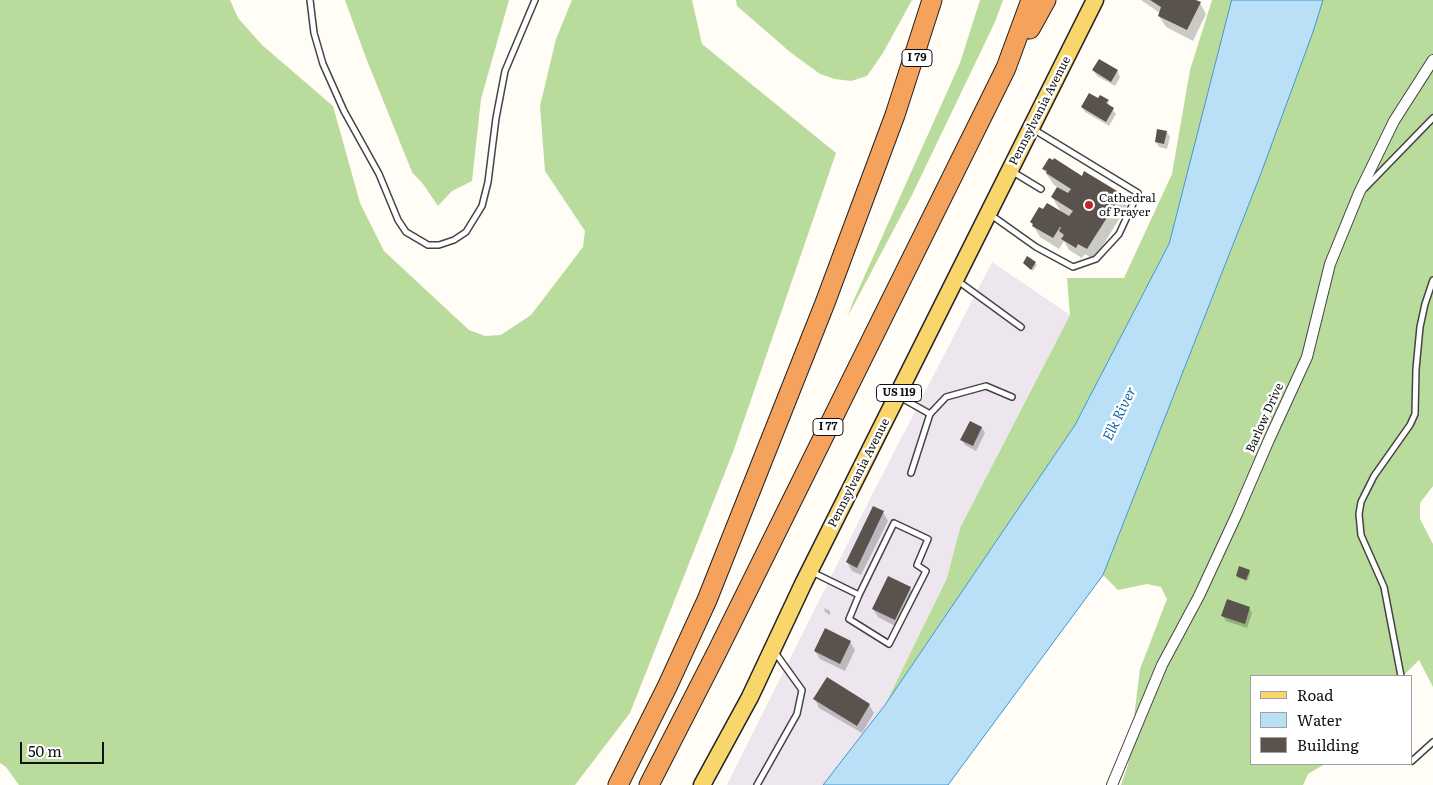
<!DOCTYPE html>
<style>
body{margin:0}
#map{position:relative;width:1433px;height:785px;overflow:hidden;background:#fffdf5;font-family:Literata,serif}
canvas{display:block}
.legend{position:absolute;left:1250px;top:675px;width:162px;height:90px;box-sizing:border-box;background:#fff;border:1px solid #a0a0a0;margin:0;padding:6px 9px;list-style:none;font-size:15px;color:#111}
.legend li{display:flex;align-items:center;gap:10px;height:25px}
.legend b{width:25px;border:1px solid #a0a0a0}
.scale{position:absolute;left:20px;top:742px;width:84px;height:22px;box-sizing:border-box;border:2px solid #111;border-top:0;padding-left:6px;font-size:15px;line-height:18px;white-space:nowrap;color:#111;-webkit-text-stroke:4px #fff;paint-order:stroke}
</style>
<div id="map">
<canvas width="1433" height="785"></canvas>
<ul class="legend">
<li><b style="height:6px;background:#f9d66b"></b>Road</li>
<li><b style="height:14px;background:#b9e0f7"></b>Water</li>
<li><b style="height:14px;background:#5a524d"></b>Building</li>
</ul>
<div class="scale">50 m</div>
</div>
<script>
const ctx = document.querySelector('canvas').getContext('2d');
ctx.lineJoin = 'round';
function fillPath(path, color) {
  ctx.fillStyle = color;
  ctx.fill(path, 'evenodd');
}
function strokePath(path, color, width, dash) {
  ctx.strokeStyle = color;
  ctx.lineWidth = width;
  ctx.lineCap = dash ? 'butt' : 'round';
  ctx.setLineDash(dash || []);
  ctx.stroke(path);
}
function drawText(font, color, halo, rows, align = 'center') {
  ctx.font = font + ' Literata,serif';
  ctx.lineWidth = 5;
  ctx.setLineDash([]);
  ctx.textBaseline = 'middle';
  ctx.strokeStyle = halo;
  ctx.fillStyle = color;
  for (const [text, x, y, turn = 0] of rows) {
    ctx.save();
    ctx.translate(x, y);
    ctx.rotate((+turn || 0) * Math.PI / 180);
    ctx.textAlign = isNaN(turn) ? turn : align;
    if (halo) ctx.strokeText(text, 0, 0);
    ctx.fillText(text, 0, 0);
    ctx.restore();
  }
}
const industrial = new Path2D(`
 M 992,262 L 1070,315 L 960,528 L 947,578 L 885,705 L 823,785 L 727,785 L 874,491 Z`);
const forest = new Path2D(`
 M 0,0 L 230,0 L 238,18 L 262,45 L 333,106 L 360,203 L 384,251 L 469,330 L 485,336 L 501,335 L 531,315 L 583,247 L 585,231 L 545,171 L 540,106 L 556,39 L 572,0 L 692,0 L 702,44 L 836,153 L 733,452 L 630,713 L 575,785 L 19,785 L 6,767 L 0,763 Z
 M 345,0 L 509,0 L 481,99 L 472,181 L 452,191 L 438,206 L 423,184 L 412,172 L 366,58 Z
 M 736,0 L 912,0 L 883,53 L 867,76 L 851,81 L 835,79 L 820,74 L 790,52 L 737,6 Z
 M 980,0 L 1003,0 L 995,22 L 912,195 L 848,316 L 852,304 L 960,63 Z
 M 1212,0 L 1232,0 L 1169,244 L 1075,425 L 885,705 L 947,578 L 960,528 L 1070,315 L 1067,278 L 1124,278 L 1172,174 L 1190,70 Z
 M 1323,0 L 1433,0 L 1433,486 L 1420,503 L 1420,519 L 1433,544 L 1433,687 L 1419,660 L 1403,676 L 1252,676 L 1252,764 L 1325,764 L 1308,774 L 1303,785 L 1121,785 L 1128,765 L 1140,669 L 1167,599 L 1161,587 L 1147,584 L 1118,590 L 1103,575 L 1260,176 L 1313,32 Z`);
const water = new Path2D(`
 M 1232,0 L 1323,0 L 1313,32 L 1260,176 L 1103,575 L 948,785 L 823,785 L 885,705 L 1075,425 L 1169,244 Z`);
const shadow = new Path2D(`
 M 1141,0 L 1194,0 L 1200,3 L 1206,14 L 1193,41 L 1166,27 L 1159,16 L 1160,13 Z
 M 1099,60 L 1117,71 L 1120,77 L 1115,86 L 1097,76 L 1093,70 Z
 M 1099,100 L 1108,101 L 1110,107 L 1116,114 L 1109,126 L 1085,112 L 1082,107 Z
 M 1167,132 L 1170,137 L 1167,149 L 1159,147 L 1156,142 Z
 M 1043,169 L 1082,177 L 1121,195 L 1127,206 L 1094,260 L 1085,254 L 1082,258 L 1069,250 L 1064,241 L 1059,249 L 1040,237 L 1031,222 L 1044,211 L 1061,212 L 1052,197 L 1059,188 L 1054,185 Z
 M 1028,258 L 1037,265 L 1033,271 L 1024,263 Z
 M 970,423 L 982,428 L 985,433 L 976,451 L 965,445 L 962,440 Z
 M 883,512 L 888,521 L 861,575 L 852,571 L 847,562 Z
 M 1249,571 L 1250,573 L 1247,581 L 1238,578 L 1237,576 Z
 M 910,588 L 915,596 L 899,628 L 878,617 L 873,609 Z
 M 824,608 L 830,611 L 830,615 L 825,612 Z
 M 1249,608 L 1252,613 L 1247,628 L 1226,621 L 1223,616 Z
 M 850,642 L 855,650 L 845,671 L 820,659 L 815,651 Z
 M 815,699 L 869,705 L 874,713 L 862,733 L 819,708 Z`);
const building = new Path2D(`
 M 1150,0 L 1196,0 L 1201,2 L 1187,30 L 1158,16 L 1161,7 Z
 M 1099,59 L 1118,70 L 1111,82 L 1092,70 Z
 M 1089,93 L 1098,98 L 1100,95 L 1109,100 L 1106,103 L 1114,108 L 1106,122 L 1081,107 Z
 M 1157,129 L 1167,131 L 1164,144 L 1155,142 Z
 M 1049,158 L 1053,160 L 1054,158 L 1082,176 L 1084,171 L 1122,194 L 1087,249 L 1078,244 L 1076,248 L 1061,239 L 1064,235 L 1059,231 L 1061,227 L 1060,227 L 1053,238 L 1032,226 L 1033,224 L 1030,222 L 1039,207 L 1043,209 L 1047,203 L 1069,216 L 1073,211 L 1051,197 L 1057,187 L 1068,193 L 1071,189 L 1046,173 L 1047,171 L 1042,169 Z
 M 1027,256 L 1036,262 L 1031,270 L 1023,263 Z
 M 970,421 L 982,427 L 973,446 L 960,440 Z
 M 873,506 L 884,511 L 857,568 L 846,562 Z
 M 1239,566 L 1250,570 L 1246,580 L 1236,576 Z
 M 888,576 L 911,587 L 895,620 L 872,609 Z
 M 1227,599 L 1250,607 L 1245,624 L 1221,616 Z
 M 825,628 L 851,641 L 840,664 L 814,651 Z
 M 827,677 L 870,704 L 857,726 L 813,699 Z`);
const lane = new Path2D(`
 M 310,0 L 314,33 L 323,64 L 344,111 L 379,174 L 398,220 L 406,232 L 428,245 L 439,245 L 454,240 L 466,232 L 482,206 L 488,182 L 496,118 L 505,71 L 535,0
 M 1013,172 L 1041,189
 M 1365,188 L 1433,118
 M 991,215 L 1036,247 L 1073,267 L 1096,259 L 1119,234 L 1138,193 L 1033,129
 M 958,281 L 1021,327
 M 900,397 L 930,414 L 911,473
 M 930,414 L 946,397 L 986,386 L 1012,397
 M 812,572 L 859,595 L 849,619 L 889,644 L 926,571 L 917,565 L 928,539 L 894,523 L 859,595
 M 1401,676 L 1384,587 L 1361,535 L 1359,514 L 1361,502 L 1374,476 L 1410,425 L 1415,414 L 1416,369 L 1420,327 L 1425,304 L 1433,280
 M 1412,761 L 1433,742
 M 757,785 L 797,714 L 802,690 L 774,651`);
const street = new Path2D(`
 M 1112,785 L 1162,665 L 1199,596 L 1237,514 L 1268,442 L 1307,357 L 1330,264 L 1359,193 L 1394,121 L 1433,60`);
const primary = new Path2D(`
 M 702,785 L 750,697 L 804,582 L 1095,0`);
const highway = new Path2D(`
 M 1030,29 L 1046,0
 M 618,785 L 667,687 L 707,600 L 825,303 L 895,115 L 932,0
 M 649,785 L 716,654 L 1006,68 L 1031,0`);
const markers = [
 [1089,205,5,"#c4262e"]
];
const shields = [
 [917,58,30],
 [899,393,45],
 [828,427,30]
];
const shieldNames = [
 ["I 79",917,58],
 ["US 119",899,393],
 ["I 77",828,427]
];
const streetNames = [
 ["Pennsylvania Avenue",1040,111,-63],
 ["Barlow Drive",1265,418,-66],
 ["Pennsylvania Avenue",859,473,-63]
];
const poiNames = [
 ["Cathedral",1099,198],
 ["of Prayer",1099,212]
];
const waterNames = [
 ["Elk River",1120,414,-64]
];
fillPath(industrial, '#eee6ef');
fillPath(forest, '#b9dc9c');
fillPath(water, '#b9e0f7');
strokePath(water, '#3f96cf', 1);
fillPath(shadow, '#0003');
fillPath(building, '#5a524d');
strokePath(lane, '#444', 8);
strokePath(street, '#444', 12);
strokePath(primary, '#222', 19);
strokePath(highway, '#222', 21);
strokePath(lane, '#fff', 5);
strokePath(street, '#fff', 10);
strokePath(primary, '#f9d66b', 16);
strokePath(highway, '#f5a25d', 19);
for (const [x, y, r, color] of markers) {
  const dot = new Path2D();
  dot.arc(x, y, r, 0, 2 * Math.PI);
  ctx.fillStyle = color;
  ctx.fill(dot);
  strokePath(dot, '#fff', 2);
}
for (const [x, y, w] of shields) {
  const box = new Path2D();
  box.roundRect(x - w / 2, y - 8.5, w, 17, 4);
  ctx.fillStyle = '#fff';
  ctx.fill(box);
  strokePath(box, '#111', 1);
}
drawText('bold 11px', '#111', null, shieldNames);
drawText('12px', '#111', '#fff', streetNames);
drawText('12px', '#111', '#fff', poiNames, 'left');
drawText('italic 14px', '#1768a6', '#fff', waterNames);
</script>
